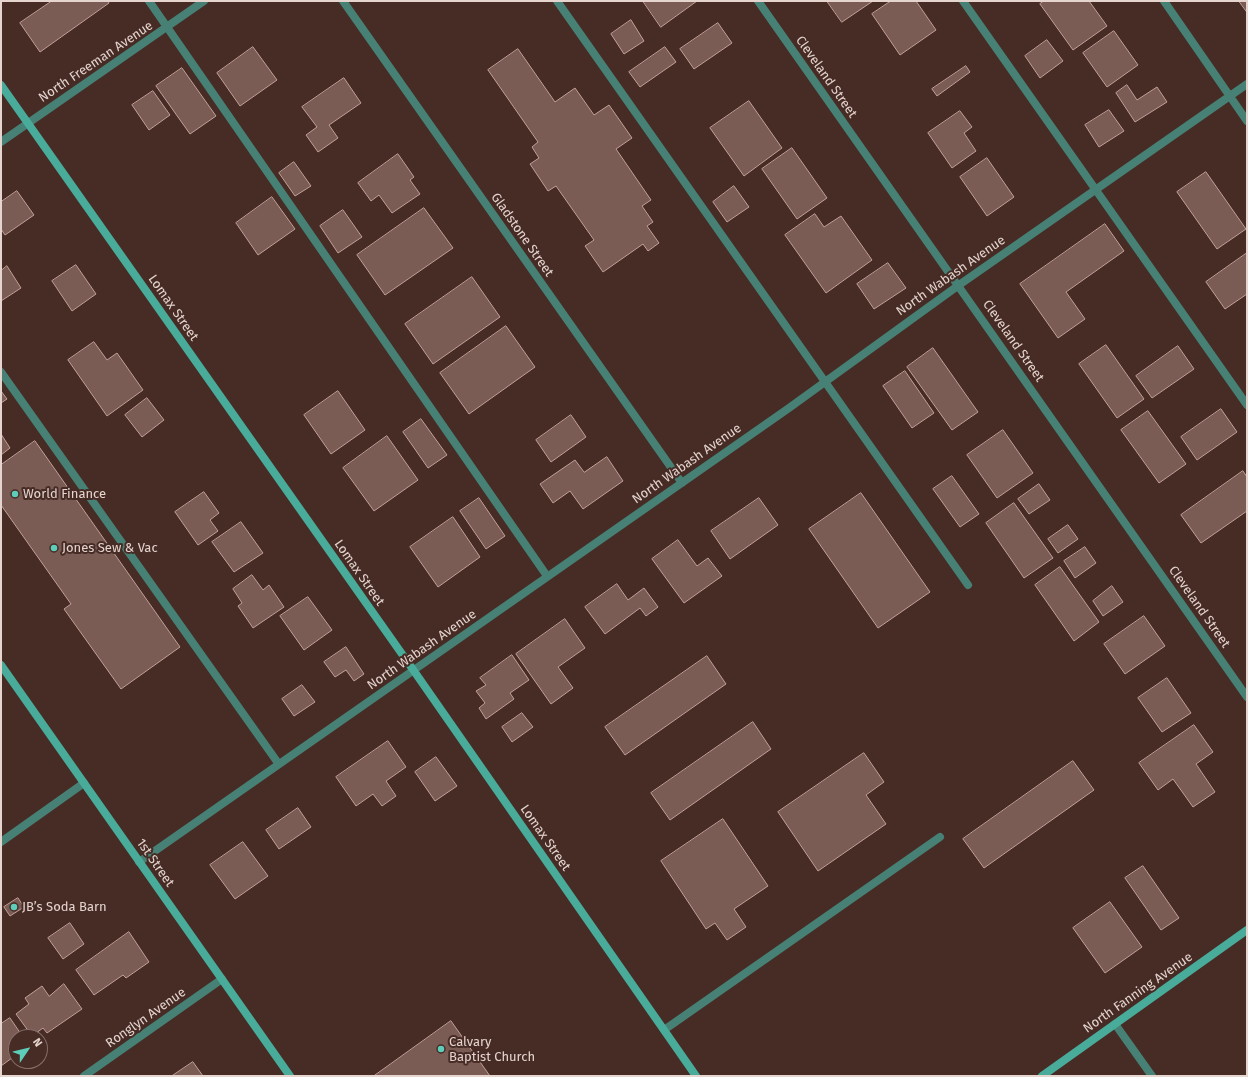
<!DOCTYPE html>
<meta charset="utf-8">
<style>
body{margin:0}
#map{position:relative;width:1248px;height:1077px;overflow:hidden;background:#462c25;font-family:"Fira Sans",sans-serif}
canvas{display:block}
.frame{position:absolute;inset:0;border:2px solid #e6d4cf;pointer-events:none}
.north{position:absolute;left:8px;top:1029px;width:40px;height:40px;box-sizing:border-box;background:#462c25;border:1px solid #866f69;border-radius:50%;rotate:55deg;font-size:11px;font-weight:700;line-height:16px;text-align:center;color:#e6d4cf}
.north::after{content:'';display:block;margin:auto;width:14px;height:18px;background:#5cceba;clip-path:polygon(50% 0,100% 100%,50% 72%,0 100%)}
</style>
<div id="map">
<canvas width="1248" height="1077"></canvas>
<div class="frame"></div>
<div class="north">N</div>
</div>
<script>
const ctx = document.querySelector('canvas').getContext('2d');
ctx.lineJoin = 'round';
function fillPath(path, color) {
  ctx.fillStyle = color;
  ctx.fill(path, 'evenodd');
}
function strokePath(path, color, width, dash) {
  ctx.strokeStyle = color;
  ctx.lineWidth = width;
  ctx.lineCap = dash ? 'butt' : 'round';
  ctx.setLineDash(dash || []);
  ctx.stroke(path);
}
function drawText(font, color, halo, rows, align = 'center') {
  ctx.font = font + ' "Fira Sans",sans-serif';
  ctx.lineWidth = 4;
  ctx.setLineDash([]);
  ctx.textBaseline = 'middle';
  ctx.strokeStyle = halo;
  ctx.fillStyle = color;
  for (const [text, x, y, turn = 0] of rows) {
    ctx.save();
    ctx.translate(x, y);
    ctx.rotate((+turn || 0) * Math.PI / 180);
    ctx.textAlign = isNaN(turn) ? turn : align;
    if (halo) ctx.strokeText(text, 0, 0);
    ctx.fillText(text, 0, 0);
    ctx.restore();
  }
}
const building = new Path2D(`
 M 52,1 L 108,1 L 109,3 L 40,52 L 20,23 Z
 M 643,1 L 697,1 L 661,27 Z
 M 827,1 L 873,1 L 842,22 Z
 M 891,1 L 916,1 L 936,30 L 900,55 L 872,14 Z
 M 1044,1 L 1089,1 L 1107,26 L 1073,50 L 1040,4 Z
 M 1239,1 L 1247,1 L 1247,12 Z
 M 631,20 L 644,41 L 624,54 L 611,34 Z
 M 718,23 L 732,43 L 694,69 L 680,49 Z
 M 1114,31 L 1138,65 L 1107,87 L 1083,53 Z
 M 1047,40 L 1063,61 L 1040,78 L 1025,56 Z
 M 253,47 L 277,80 L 240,106 L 217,73 Z
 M 665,47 L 676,62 L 640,87 L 629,72 Z
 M 518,49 L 555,102 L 575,88 L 594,115 L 609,105 L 632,138 L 616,149 L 651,200 L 642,206 L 653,222 L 647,226 L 659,243 L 648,251 L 643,244 L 603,272 L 585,246 L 594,240 L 556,186 L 548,191 L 530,164 L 539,158 L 532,147 L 538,142 L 488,70 Z
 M 966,66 L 970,72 L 937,96 L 932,89 Z
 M 182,68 L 216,116 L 190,134 L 156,86 Z
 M 344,78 L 361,103 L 329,125 L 338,138 L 318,152 L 306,135 L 317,127 L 302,107 Z
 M 1127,85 L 1137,100 L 1157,87 L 1167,102 L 1135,122 L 1116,93 Z
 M 153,91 L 170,115 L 149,130 L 132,105 Z
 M 749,101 L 782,148 L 744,176 L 710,128 Z
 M 1109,110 L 1124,131 L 1099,147 L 1085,125 Z
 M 960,111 L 972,127 L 964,133 L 976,151 L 952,168 L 928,133 Z
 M 792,148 L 827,198 L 797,219 L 762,169 Z
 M 398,154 L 414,177 L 410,180 L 420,194 L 392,213 L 379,195 L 371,201 L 358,183 Z
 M 987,158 L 1014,197 L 987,216 L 960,177 Z
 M 294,162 L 311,186 L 295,196 L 279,173 Z
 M 1206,172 L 1246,229 L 1217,249 L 1177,192 Z
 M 734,186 L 749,207 L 727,222 L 713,202 Z
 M 17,191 L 34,215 L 5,235 L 1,229 L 1,202 Z
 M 272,197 L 295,229 L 258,255 L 236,223 Z
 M 424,208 L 453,248 L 385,295 L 357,255 Z
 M 343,210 L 362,237 L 338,253 L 320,226 Z
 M 815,214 L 824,227 L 841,216 L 872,260 L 826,293 L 785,235 Z
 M 1105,224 L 1124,251 L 1066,292 L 1085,319 L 1058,338 L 1020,284 Z
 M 1247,253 L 1247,294 L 1225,309 L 1206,282 Z
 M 888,263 L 906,288 L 874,309 L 857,284 Z
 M 76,265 L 96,294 L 72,311 L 52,281 Z
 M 7,266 L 21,288 L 1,301 L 1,271 Z
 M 472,277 L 500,317 L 433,364 L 405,324 Z
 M 506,326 L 535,367 L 469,414 L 440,373 Z
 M 94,342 L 107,360 L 117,353 L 143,390 L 107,416 L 68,360 Z
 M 1106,345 L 1144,399 L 1117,418 L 1079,364 Z
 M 1178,346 L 1194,369 L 1152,398 L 1136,376 Z
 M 933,348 L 978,412 L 952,430 L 907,367 Z
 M 905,371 L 934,413 L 912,428 L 883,386 Z
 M 1,391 L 7,399 L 1,403 Z
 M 338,391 L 365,430 L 331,454 L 304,415 Z
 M 147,398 L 164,420 L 142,437 L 125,415 Z
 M 1221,409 L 1237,432 L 1197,460 L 1181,437 Z
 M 1148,411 L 1186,464 L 1159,483 L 1121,430 Z
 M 571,415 L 586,437 L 551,462 L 536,440 Z
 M 421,419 L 447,455 L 428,468 L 403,432 Z
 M 1003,430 L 1033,473 L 997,498 L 967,455 Z
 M 1,434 L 10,448 L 1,455 Z
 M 387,436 L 418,480 L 374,511 L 343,468 Z
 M 35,441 L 180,647 L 121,689 L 64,609 L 71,604 L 1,505 L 1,465 Z
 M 607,457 L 623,481 L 583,509 L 570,491 L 553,503 L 540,484 L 575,460 L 584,472 Z
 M 1243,471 L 1247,477 L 1247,511 L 1201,543 L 1181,515 Z
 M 952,476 L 979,514 L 960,527 L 933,489 Z
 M 1039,484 L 1050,500 L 1029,514 L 1018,499 Z
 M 204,492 L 219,513 L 210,520 L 218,531 L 198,545 L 175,512 Z
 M 861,493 L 930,592 L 878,628 L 809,529 Z
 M 479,498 L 505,536 L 486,549 L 460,511 Z
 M 759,498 L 778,525 L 730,559 L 711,531 Z
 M 1014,503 L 1053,558 L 1024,578 L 986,523 Z
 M 453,517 L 480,557 L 438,587 L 410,547 Z
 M 241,522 L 263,553 L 234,572 L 212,542 Z
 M 1068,525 L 1078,539 L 1058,553 L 1048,539 Z
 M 678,540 L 697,566 L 708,558 L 722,576 L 684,603 L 652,559 Z
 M 1085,547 L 1096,563 L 1075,578 L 1064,561 Z
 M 1060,567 L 1099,622 L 1074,641 L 1035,585 Z
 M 252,575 L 263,590 L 269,585 L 284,607 L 253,628 L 238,606 L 242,603 L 233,589 Z
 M 617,584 L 628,600 L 644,588 L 658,607 L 646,616 L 640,608 L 605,634 L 585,607 Z
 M 1112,586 L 1123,602 L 1103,616 L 1093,601 Z
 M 308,597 L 332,630 L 304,650 L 280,616 Z
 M 1144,616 L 1165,646 L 1125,674 L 1104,644 Z
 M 565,619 L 585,648 L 558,667 L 573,688 L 551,704 L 516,654 Z
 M 346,647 L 364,674 L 354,681 L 346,670 L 335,677 L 324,662 Z
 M 512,655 L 529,680 L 510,693 L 514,699 L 486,719 L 479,708 L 485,703 L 476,691 L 486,685 L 480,678 Z
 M 707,656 L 726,684 L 625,755 L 605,727 Z
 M 1167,678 L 1191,713 L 1162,732 L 1138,698 Z
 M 302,685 L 315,702 L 294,716 L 282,699 Z
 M 522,713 L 533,727 L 512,742 L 502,727 Z
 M 753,722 L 771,749 L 670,820 L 651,793 Z
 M 1194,725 L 1213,752 L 1196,764 L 1215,792 L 1193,807 L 1173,779 L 1158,790 L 1139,763 Z
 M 388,741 L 406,767 L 386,781 L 396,796 L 382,806 L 373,794 L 356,806 L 336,777 Z
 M 864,753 L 884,782 L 866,795 L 886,824 L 818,871 L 778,812 Z
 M 436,757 L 457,786 L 435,801 L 415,772 Z
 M 1073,761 L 1094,790 L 984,868 L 963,839 Z
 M 298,808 L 311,827 L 279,849 L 266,830 Z
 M 723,819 L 768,886 L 734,909 L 746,927 L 727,940 L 715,923 L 706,929 L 661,861 Z
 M 243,842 L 268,876 L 235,899 L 210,865 Z
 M 1143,866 L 1179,918 L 1161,930 L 1125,878 Z
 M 18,898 L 24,907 L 10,916 L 4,907 Z
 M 1110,902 L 1142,947 L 1105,973 L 1073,928 Z
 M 70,923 L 84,944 L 63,959 L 48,938 Z
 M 129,932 L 149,962 L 126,978 L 123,975 L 94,995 L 76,970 Z
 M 64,984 L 82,1009 L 47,1033 L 43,1028 L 32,1036 L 16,1014 L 29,1004 L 25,998 L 42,986 L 49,996 Z
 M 10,1018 L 23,1037 L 16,1037 L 16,1055 L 1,1066 L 1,1024 Z
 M 451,1021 L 490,1076 L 374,1076 Z
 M 193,1062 L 203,1076 L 172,1076 Z`);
const lane = new Path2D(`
 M 149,1 L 547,576
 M 557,1 L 968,585
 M 963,1 L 1247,405
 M 1,372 L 278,763
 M 1,842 L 84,783
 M 1115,1024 L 1152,1076
 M 664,1030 L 940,837`);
const street = new Path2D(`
 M 343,1 L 682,483
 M 758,1 L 1247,697
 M 1164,1 L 1247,121
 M 1,142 L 204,1
 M 139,862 L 789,408 L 959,285 L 1247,84
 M 84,1076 L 222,979`);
const secondary = new Path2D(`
 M 1,85 L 414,671 L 696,1076
 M 1,665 L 290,1076
 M 1042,1076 L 1247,930`);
const markers = [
 [15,494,4,"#5cceba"],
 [54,548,4,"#5cceba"],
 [14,907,4,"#5cceba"],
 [441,1049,4,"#5cceba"]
];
const streetNames = [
 ["North Freeman Avenue",96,62,-34],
 ["Cleveland Street",826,77,55],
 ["Gladstone Street",522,235,55],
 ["North Wabash Avenue",951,276,-35],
 ["Lomax Street",173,308,55],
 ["Cleveland Street",1013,341,55],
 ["North Wabash Avenue",687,464,-35],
 ["Lomax Street",359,573,55],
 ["Cleveland Street",1199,607,55],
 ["North Wabash Avenue",422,650,-35],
 ["Lomax Street",545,838,55],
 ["1st Street",155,863,55],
 ["North Fanning Avenue",1138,993,-35],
 ["Ronglyn Avenue",146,1018,-35]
];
const poiNames = [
 ["World Finance",23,494],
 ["Jones Sew & Vac",62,548],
 ["JB’s Soda Barn",22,907],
 ["Calvary",449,1042],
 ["Baptist Church",449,1057]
];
fillPath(building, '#7b5c55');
strokePath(building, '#c2a098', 1);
strokePath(lane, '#478075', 8);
strokePath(street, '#478075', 8);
strokePath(secondary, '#49ab9a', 8);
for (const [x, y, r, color] of markers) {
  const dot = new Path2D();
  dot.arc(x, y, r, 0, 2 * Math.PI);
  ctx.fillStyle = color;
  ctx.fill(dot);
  strokePath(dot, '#462c25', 1.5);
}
drawText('13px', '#e6d4cf', '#462c25', streetNames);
drawText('13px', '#e6d4cf', '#462c25', poiNames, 'left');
</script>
